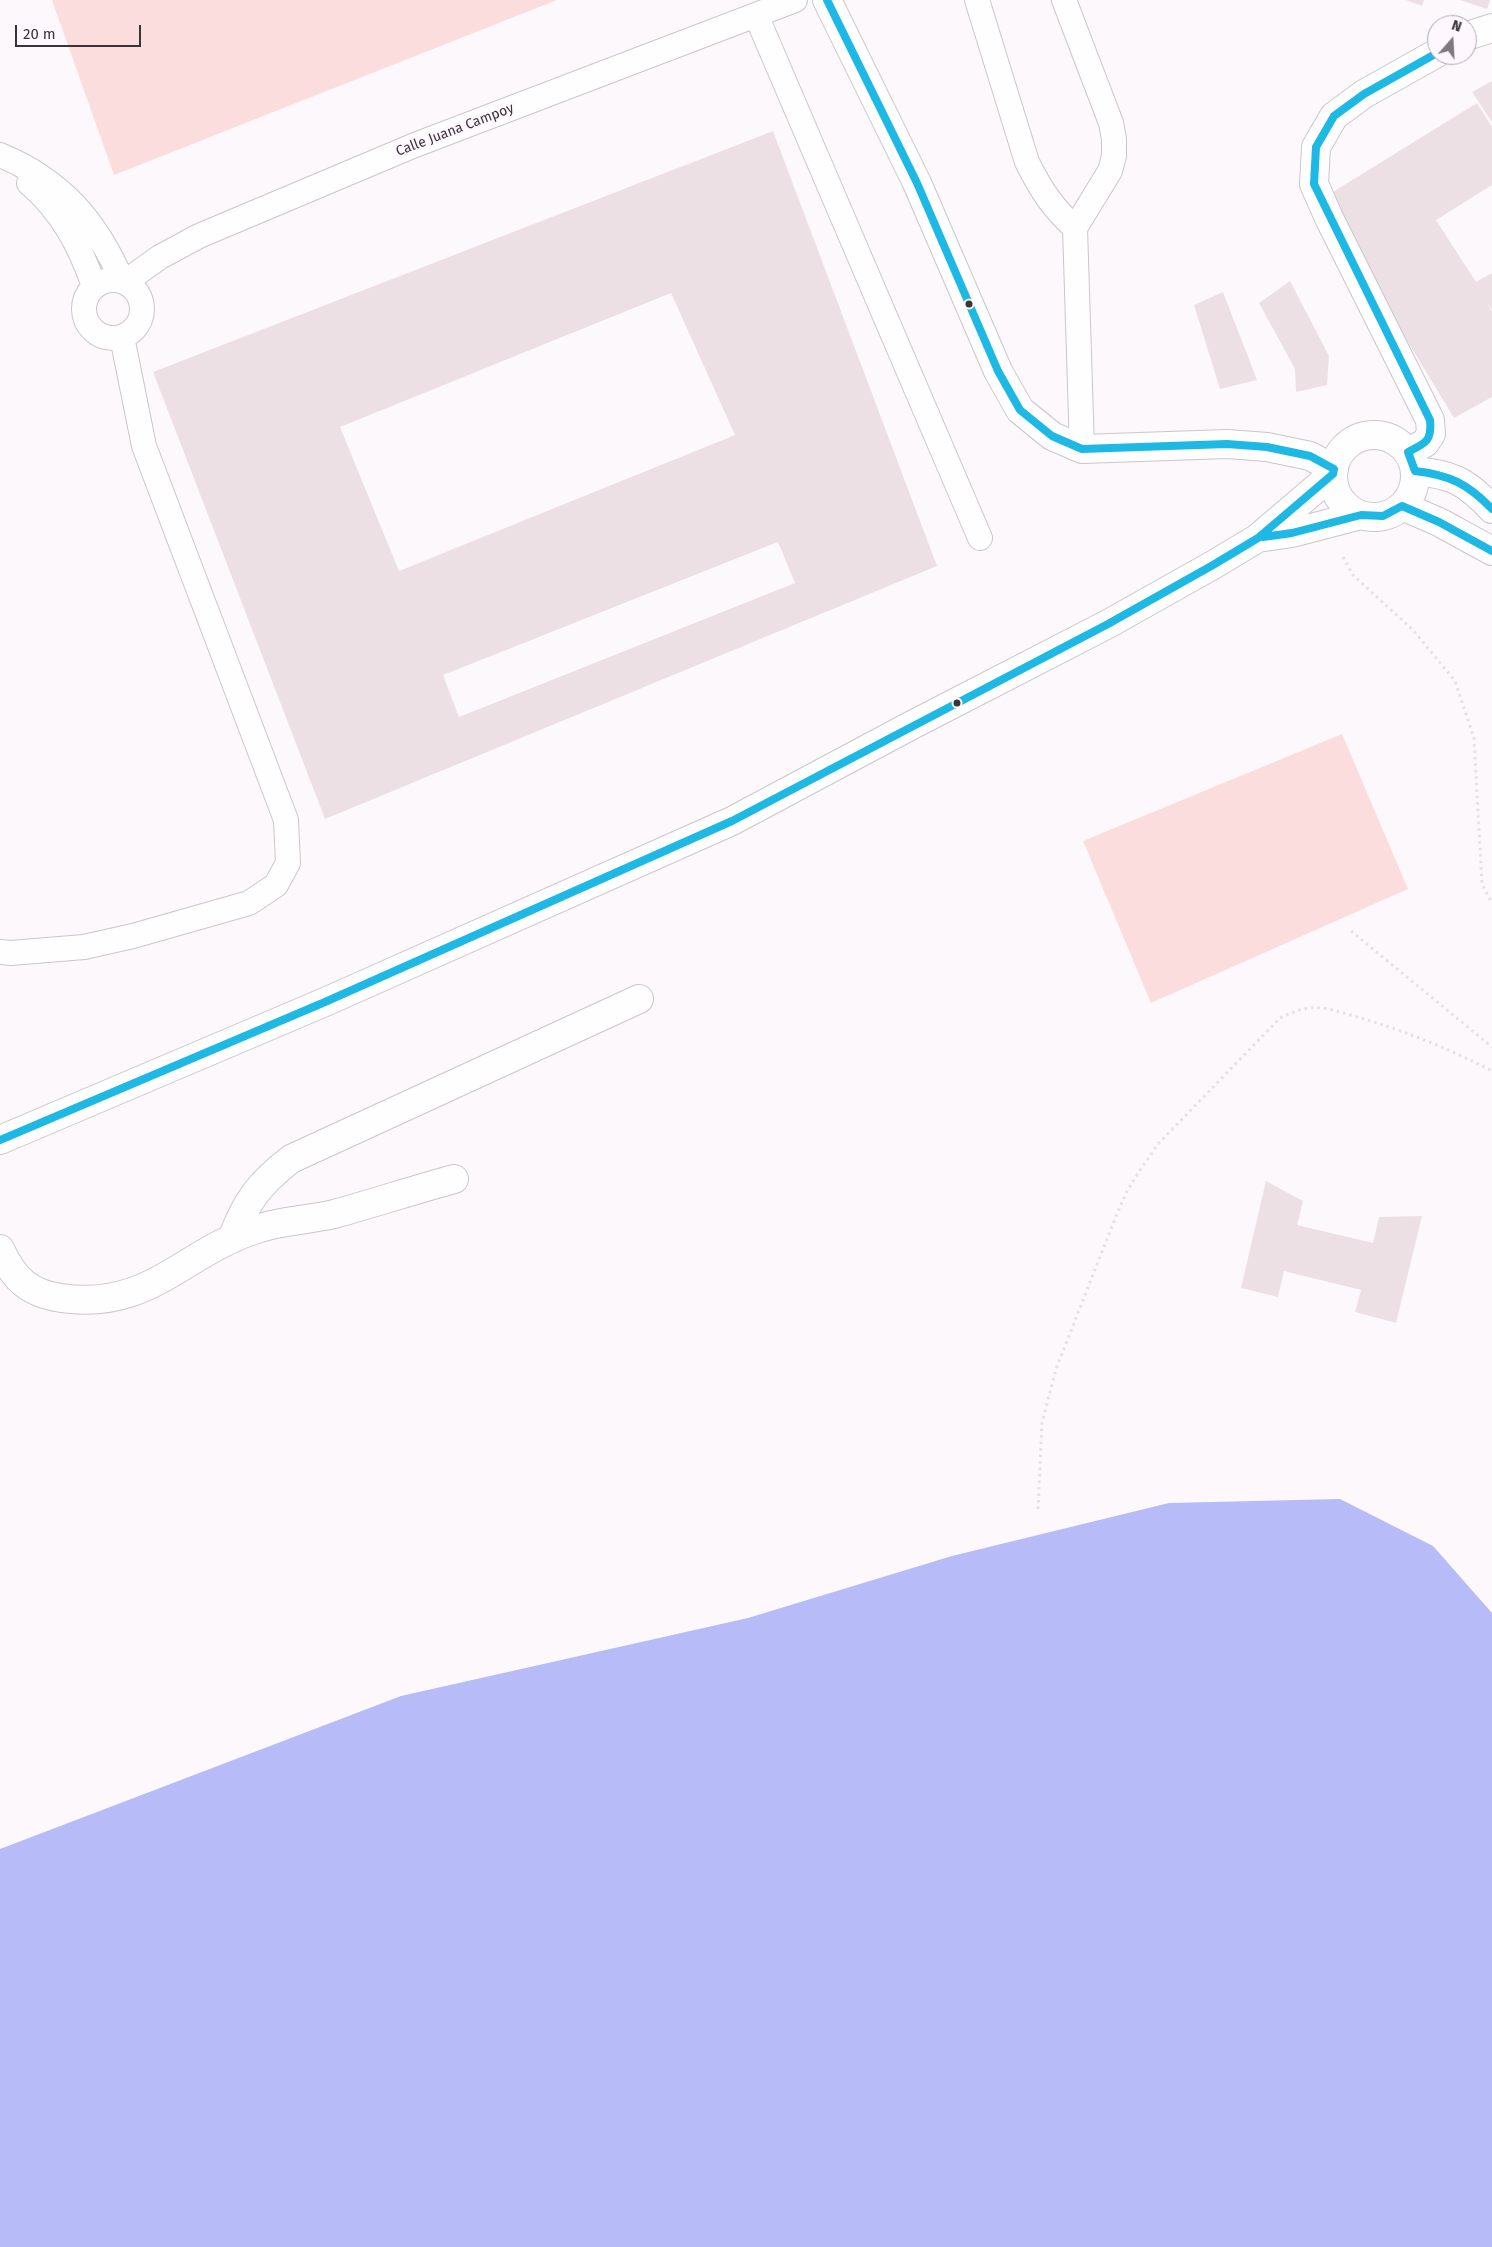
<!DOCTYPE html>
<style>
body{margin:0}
#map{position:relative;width:1492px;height:2247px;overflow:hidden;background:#fdf8fc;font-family:"Fira Sans",sans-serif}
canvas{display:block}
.north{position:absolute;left:1427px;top:15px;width:50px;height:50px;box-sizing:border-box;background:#fef7fd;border:1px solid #afa9ae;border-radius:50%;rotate:19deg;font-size:14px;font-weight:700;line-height:20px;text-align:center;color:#383438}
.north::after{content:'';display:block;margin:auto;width:18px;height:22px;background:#7d797d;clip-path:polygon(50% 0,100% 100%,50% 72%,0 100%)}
.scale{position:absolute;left:15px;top:25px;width:126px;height:22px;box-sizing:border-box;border:2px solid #383438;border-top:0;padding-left:6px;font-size:15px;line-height:18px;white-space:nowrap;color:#383438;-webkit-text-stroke:4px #fef7fd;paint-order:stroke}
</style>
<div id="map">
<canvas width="1492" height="2247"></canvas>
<div class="north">N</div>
<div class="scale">20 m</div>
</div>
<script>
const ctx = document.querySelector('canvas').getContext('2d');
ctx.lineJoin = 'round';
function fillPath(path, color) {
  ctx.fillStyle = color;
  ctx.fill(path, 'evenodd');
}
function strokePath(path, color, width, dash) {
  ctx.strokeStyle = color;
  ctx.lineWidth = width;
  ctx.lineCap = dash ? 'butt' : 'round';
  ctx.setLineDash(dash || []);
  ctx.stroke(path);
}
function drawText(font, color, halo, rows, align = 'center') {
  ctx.font = font + ' "Fira Sans",sans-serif';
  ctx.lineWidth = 5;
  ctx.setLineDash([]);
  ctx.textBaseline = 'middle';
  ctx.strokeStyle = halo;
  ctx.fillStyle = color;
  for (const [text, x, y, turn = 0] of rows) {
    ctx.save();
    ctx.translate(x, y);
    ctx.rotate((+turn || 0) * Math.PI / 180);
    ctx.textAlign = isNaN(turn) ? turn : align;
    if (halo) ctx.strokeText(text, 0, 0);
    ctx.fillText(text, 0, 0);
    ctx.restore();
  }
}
const green = new Path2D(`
 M 52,0 L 557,0 L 114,175 Z
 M 1342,734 L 1408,889 L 1151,1003 L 1083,841 Z`);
const water = new Path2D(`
 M 1340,1499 L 1433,1546 L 1492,1613 L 1492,2247 L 0,2247 L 0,1849 L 401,1696 L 748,1618 L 952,1556 L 1169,1503 Z`);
const building = new Path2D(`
 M 1406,0 L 1424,0 L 1422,6 Z
 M 1460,0 L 1490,0 L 1487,9 Z
 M 1492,81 L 1492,122 L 1472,92 Z
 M 1477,103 L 1492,127 L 1492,185 L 1436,220 L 1476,282 L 1492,273 L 1492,310 L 1487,303 L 1492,312 L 1492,397 L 1454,418 L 1397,324 L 1328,195 Z
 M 773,131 L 937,566 L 325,819 L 153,372 ZM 671,293 L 735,435 L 399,571 L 340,427 ZM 778,542 L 795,583 L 459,717 L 443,675 Z
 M 1290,281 L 1329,356 L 1327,385 L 1296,392 L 1295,369 L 1259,303 Z
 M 1223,292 L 1257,380 L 1220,389 L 1194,305 Z
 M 1266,1181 L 1303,1201 L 1297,1225 L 1373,1243 L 1379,1217 L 1422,1216 L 1396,1323 L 1355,1312 L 1361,1290 L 1284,1271 L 1278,1297 L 1241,1288 Z`);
const path = new Path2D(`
 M 1343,557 L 1353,575 L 1413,630 L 1455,681 L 1474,738 L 1482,884 L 1492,903
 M 1351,931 L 1492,1047
 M 1038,1509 L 1042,1423 L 1056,1369 L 1116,1216 L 1127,1191 L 1142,1167 L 1158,1144 L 1280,1018 C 1293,1012 1306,1006 1321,1008 C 1334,1009 1348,1015 1361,1018 C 1407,1032 1450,1049 1492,1071`);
const service = new Path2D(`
 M 977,0 L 1027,162 C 1041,190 1052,207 1075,228
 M 1064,0 L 1111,123 L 1114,139 L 1114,156 L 1110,171 L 1075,228 L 1082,449
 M 756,15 L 980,538
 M 0,155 C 61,180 97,222 122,281
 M 29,183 C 62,211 80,246 94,286
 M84 309a29 29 0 1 1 58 0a29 29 0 1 1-58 0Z
 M 125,282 L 160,257 L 199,236 L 415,145 L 795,0
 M 0,952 L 11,953 L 84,947 L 133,936 L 249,903 L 276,885 L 288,863 L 286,820 L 144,446 L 122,337`);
const minor = new Path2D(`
 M 827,0 L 917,183 L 998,371 L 1020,410 L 1052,436 L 1082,449 L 1227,444 L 1267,447 L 1310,456 L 1334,469
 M 1467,36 L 1492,28
 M 1408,452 L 1425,443 L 1431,434 L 1430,420 L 1329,218 L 1314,184 L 1316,147 L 1334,116 L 1364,94 L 1437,53
 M 232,1239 C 246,1201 259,1184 291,1159 L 639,999
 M 0,1249 C 14,1279 28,1293 61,1298 C 151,1311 183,1251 260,1228 C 284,1220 310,1220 334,1214 C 374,1203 414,1190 454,1179`);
const secondary = new Path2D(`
 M1333 476a41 41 0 1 1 82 0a41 41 0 1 1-82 0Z
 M 1415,471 C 1452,474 1467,482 1492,509
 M 1402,506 L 1439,522 L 1492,551
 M 1258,538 L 1292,533 L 1361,515
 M 0,1140 L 325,1002 L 732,821 L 912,725 L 1108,624 L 1213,565 L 1258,538 L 1333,474`);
const bus1 = new Path2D(`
 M 1437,53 L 1364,94 L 1334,116 L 1316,147 L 1314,184 L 1430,420 C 1432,441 1426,443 1408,452 L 1415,471 C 1450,475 1468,484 1492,509
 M 1263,537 L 1292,533 L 1361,515 L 1383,516 L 1402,506 L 1439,522 L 1492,551
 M 0,1140 L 325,1002 L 732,821 L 1108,624 L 1213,565 L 1258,538 L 1333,474 L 1334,469 L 1310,456 L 1267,447 L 1227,444 L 1082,449 L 1052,436 L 1020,410 L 998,371 L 917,183 L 827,0`);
const markers = [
 [969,304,4.5,"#383438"],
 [957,703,4.5,"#383438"]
];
const streetNames = [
 ["Calle Juana Campoy",455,130,-21]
];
fillPath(green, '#fcdddd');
fillPath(water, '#b7bbf7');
fillPath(building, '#ede0e5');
strokePath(service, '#cac6ca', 26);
strokePath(minor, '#cac6ca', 30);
strokePath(secondary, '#cac6ca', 30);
strokePath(path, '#e3e2e2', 3, [2.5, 4]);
strokePath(service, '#fffeff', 24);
strokePath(minor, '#fffeff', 28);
strokePath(secondary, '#fffeff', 28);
strokePath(bus1, '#1eb8e5', 8);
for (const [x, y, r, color] of markers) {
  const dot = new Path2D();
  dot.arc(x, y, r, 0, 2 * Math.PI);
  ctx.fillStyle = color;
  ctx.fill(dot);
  strokePath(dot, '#fef7fd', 2);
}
drawText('14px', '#383438', '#fef7fd', streetNames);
</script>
